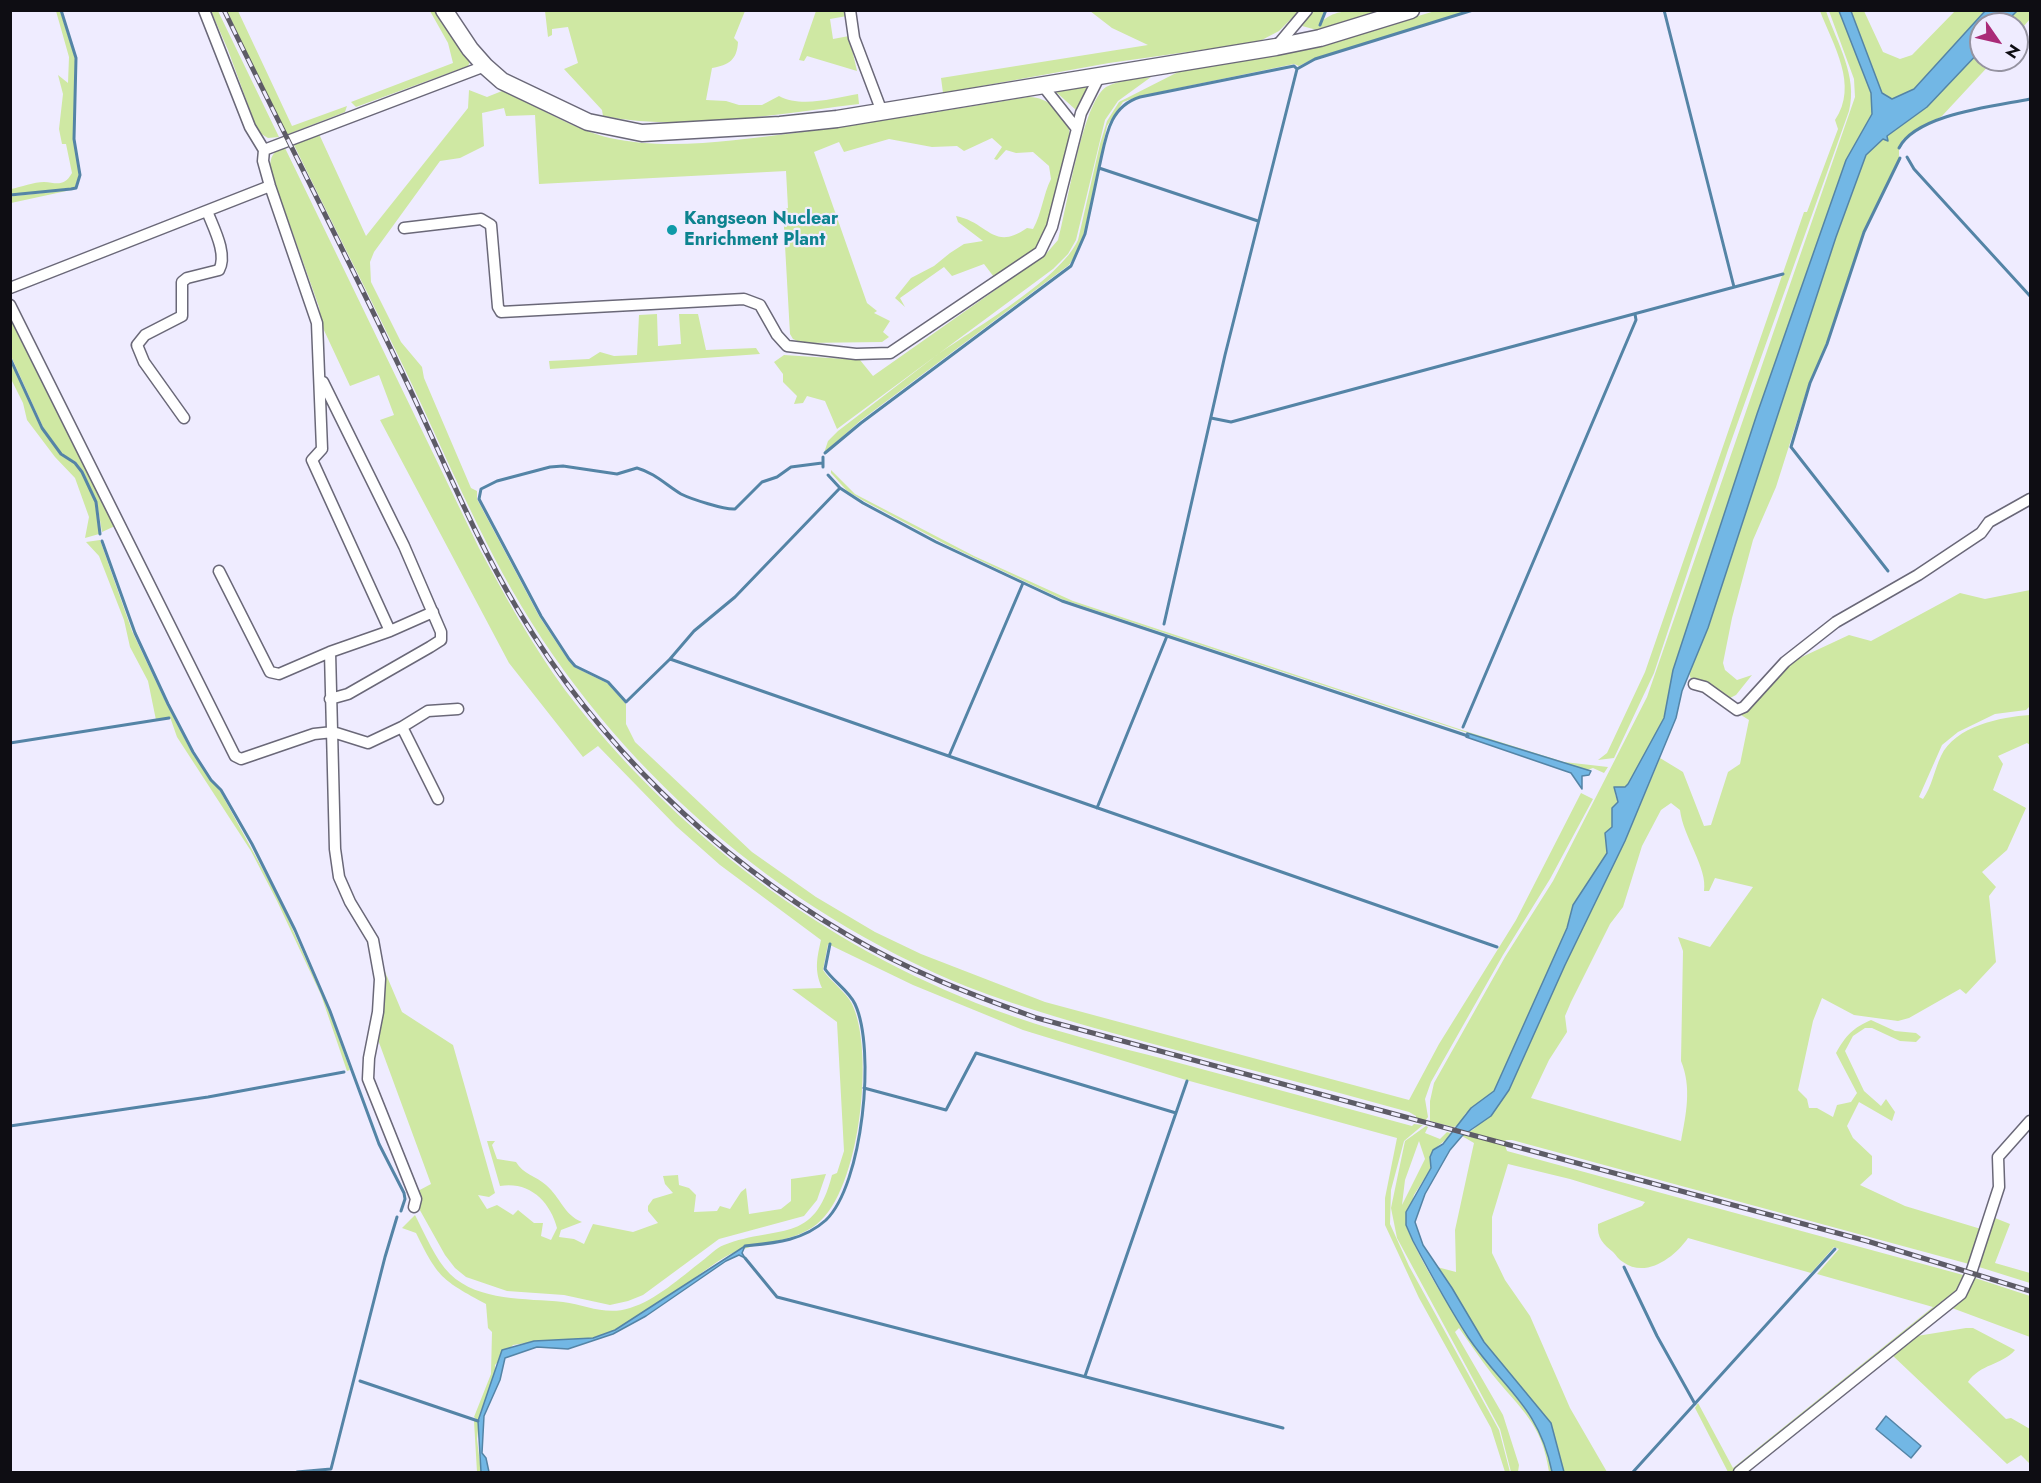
<!DOCTYPE html>
<style>
body{margin:0}
#map{position:relative;width:2041px;height:1483px;overflow:hidden;background:#efecff;font-family:Jost,sans-serif}
canvas{display:block}
.frame{position:absolute;inset:0;border:12px solid #0e0d13;pointer-events:none}
.north{position:absolute;left:1969px;top:12px;width:60px;height:60px;box-sizing:border-box;background:#efecff;border:2px solid #9593a1;border-radius:50%;rotate:124deg;font-size:16px;font-weight:700;line-height:24px;text-align:center;color:#0e0d13}
.north::after{content:'';display:block;margin:auto;width:21px;height:27px;background:#aa2a78;clip-path:polygon(50% 0,100% 100%,50% 72%,0 100%)}
</style>
<div id="map">
<canvas width="2041" height="1483"></canvas>
<div class="frame"></div>
<div class="north">N</div>
</div>
<script>
const ctx = document.querySelector('canvas').getContext('2d');
ctx.lineJoin = 'round';
function fillPath(path, color) {
  ctx.fillStyle = color;
  ctx.fill(path, 'evenodd');
}
function strokePath(path, color, width, dash) {
  ctx.strokeStyle = color;
  ctx.lineWidth = width;
  ctx.lineCap = dash ? 'butt' : 'round';
  ctx.setLineDash(dash || []);
  ctx.stroke(path);
}
function drawText(font, color, halo, rows, align = 'center') {
  ctx.font = font + ' Jost,sans-serif';
  ctx.lineWidth = 4.5;
  ctx.setLineDash([]);
  ctx.textBaseline = 'middle';
  ctx.strokeStyle = halo;
  ctx.fillStyle = color;
  for (const [text, x, y, turn = 0] of rows) {
    ctx.save();
    ctx.translate(x, y);
    ctx.rotate((+turn || 0) * Math.PI / 180);
    ctx.textAlign = isNaN(turn) ? turn : align;
    if (halo) ctx.strokeText(text, 0, 0);
    ctx.fillText(text, 0, 0);
    ctx.restore();
  }
}
const green = new Path2D(`
 M 56,11 L 60,11 L 75,58 L 74,139 L 79,175 L 75,187 L 71,188 L 11,195 L 11,189 C 21,187 34,182 44,182 C 57,183 64,187 72,173 L 66,144 L 62,144 L 59,129 L 63,94 L 58,75 L 68,83 L 69,57 Z
 M 211,11 L 218,11 L 279,137 L 268,138 L 258,132 L 228,50 Z
 M 227,11 L 238,11 L 292,126 L 347,106 L 345,112 L 286,135 Z
 M 430,11 L 436,11 L 470,62 L 468,66 L 356,107 L 351,102 L 453,63 L 448,43 Z
 M 545,11 L 745,11 L 734,38 L 738,42 C 737,60 729,65 712,68 L 706,100 L 726,101 L 739,105 L 762,105 L 779,96 C 801,108 835,98 858,94 L 859,104 C 775,114 687,132 603,116 L 602,110 L 564,69 L 578,63 L 568,27 L 552,29 L 552,35 L 548,37 Z
 M 816,11 L 846,11 L 847,16 L 830,19 L 833,39 L 849,36 L 857,71 L 807,56 L 804,61 L 799,60 Z
 M 1090,11 L 1299,11 L 1279,31 L 1258,42 L 1109,63 L 943,93 L 941,78 L 1148,45 L 1112,28 Z
 M 1312,11 L 1325,11 L 1320,24 C 1333,7 1361,11 1382,11 L 1317,30 L 1302,26 Z
 M 1435,11 L 1468,11 L 1315,58 L 1299,66 L 1294,64 L 1140,96 L 1123,102 L 1107,126 L 1084,234 L 1079,250 L 1069,265 L 860,421 L 824,453 L 828,441 L 838,431 C 870,407 901,382 933,358 C 971,330 1060,280 1078,240 L 1100,144 L 1107,121 L 1119,102 L 1178,72 L 1304,50 Z
 M 1820,11 L 1826,11 C 1837,43 1858,76 1849,111 L 1728,450 L 1654,673 L 1614,758 L 1598,760 L 1607,753 L 1645,672 L 1804,212 L 1807,212 L 1838,129 L 1835,120 C 1859,85 1833,45 1820,11 Z
 M 1829,11 L 1839,11 L 1871,93 L 1872,114 L 1846,160 L 1757,414 L 1673,670 L 1664,718 L 1628,784 L 1615,794 L 1618,802 L 1612,809 L 1612,827 L 1605,833 L 1607,853 L 1573,905 L 1567,928 L 1494,1091 L 1465,1114 L 1461,1125 L 1453,1127 L 1430,1121 L 1430,1101 L 1434,1083 L 1505,957 L 1553,881 L 1647,697 L 1855,97 L 1854,79 Z
 M 1851,11 L 1864,11 L 1883,52 L 1900,59 L 1912,55 L 1955,11 L 1985,11 L 1914,89 L 1892,99 L 1882,93 Z
 M 2017,11 L 2030,11 L 2030,19 L 2017,34 L 2017,24 L 2005,24 Z
 M 1981,50 L 1981,60 L 1994,60 L 1942,116 L 1903,139 L 1899,146 L 1899,158 L 1863,232 L 1827,344 L 1809,383 L 1776,487 L 1753,540 L 1732,618 L 1723,663 L 1725,670 L 1737,680 L 1752,675 L 1736,695 L 1730,698 L 1703,681 L 1691,679 L 1689,673 L 1708,628 L 1836,237 L 1866,155 L 1883,139 L 1927,107 Z
 M 1151,77 L 1118,101 L 1105,120 L 1076,240 L 1068,254 L 1053,269 L 837,429 L 825,401 L 807,396 L 803,403 L 794,404 L 797,396 L 783,382 L 783,374 L 774,362 L 784,355 L 860,360 L 873,376 L 1045,255 L 1058,240 C 1067,209 1082,103 1106,87 C 1118,80 1138,79 1151,77 Z
 M 1088,86 L 1076,110 L 1056,92 Z
 M 469,90 L 487,97 L 502,91 C 538,106 572,129 610,138 C 670,151 734,140 795,133 C 873,122 951,110 1028,97 C 1046,96 1064,112 1069,129 C 1073,145 1048,236 1036,249 C 1026,260 1007,270 994,277 L 984,264 L 952,276 L 944,267 L 900,298 L 905,307 L 895,298 L 911,278 L 934,266 L 950,253 L 964,244 L 983,241 L 958,222 L 956,216 C 988,222 993,252 1027,228 L 1033,229 C 1042,213 1043,195 1051,179 L 1049,166 L 1033,152 L 1016,153 L 1006,150 L 997,160 L 994,159 L 1002,147 L 992,138 L 964,151 L 957,146 L 932,147 L 889,139 L 844,152 L 839,142 L 814,152 L 867,303 L 877,311 L 874,313 L 890,321 L 883,332 L 889,337 L 882,342 L 802,343 L 793,339 L 790,334 L 783,210 L 788,208 L 786,171 L 539,184 L 535,115 L 506,116 L 504,108 L 482,113 L 484,146 L 460,158 L 440,161 L 374,252 L 370,262 L 371,282 L 401,342 L 422,367 L 424,378 L 471,488 L 477,491 L 477,499 L 539,616 L 568,660 L 574,667 L 607,683 L 626,704 L 626,724 L 635,742 L 752,852 L 816,897 L 875,932 L 921,954 L 1045,1002 L 1409,1100 L 1439,1044 L 1516,920 L 1581,793 L 1593,799 L 1550,879 L 1503,955 L 1431,1082 L 1425,1099 L 1428,1117 L 1425,1121 L 1416,1119 L 1416,1116 L 1409,1112 C 1320,1087 1231,1065 1142,1041 C 1083,1025 1025,1009 968,987 C 779,911 613,767 512,590 C 466,509 432,423 391,341 C 359,275 325,209 293,143 L 319,134 L 366,236 L 468,108 Z
 M 285,148 L 479,548 C 505,596 532,645 565,690 C 674,833 824,946 992,1009 C 1049,1030 1109,1045 1168,1060 C 1250,1082 1331,1104 1412,1126 L 1414,1124 L 1423,1125 L 1404,1141 L 1391,1190 L 1390,1224 L 1409,1266 L 1499,1430 L 1510,1472 L 1505,1472 L 1491,1428 L 1419,1298 L 1385,1225 L 1385,1198 L 1397,1138 L 1186,1080 L 1023,1030 L 913,985 L 828,944 L 823,970 C 831,982 846,992 852,1004 C 875,1051 860,1191 817,1224 C 790,1245 754,1240 725,1257 C 687,1280 637,1329 594,1338 C 568,1344 540,1340 513,1345 L 495,1365 L 495,1377 L 480,1413 L 477,1439 L 481,1472 L 477,1472 L 474,1421 L 477,1420 L 474,1417 L 491,1374 L 492,1332 L 488,1328 L 486,1304 C 442,1280 438,1278 416,1233 L 402,1228 L 415,1215 C 425,1234 435,1259 450,1274 C 479,1302 526,1298 563,1302 C 586,1305 606,1316 630,1308 C 656,1300 680,1278 702,1261 C 709,1256 716,1248 724,1245 C 778,1224 814,1246 832,1175 L 837,1173 L 844,1151 L 837,1022 L 792,989 L 822,988 C 814,970 817,958 821,940 L 720,865 L 676,826 L 598,746 L 583,757 L 509,663 L 380,420 L 394,415 L 379,375 L 350,386 L 322,326 L 319,307 L 270,169 C 270,157 273,150 285,148 Z
 M 71,190 L 11,203 L 11,197 L 14,196 Z
 M 657,314 L 658,346 L 681,344 L 679,314 L 698,314 L 706,350 L 756,348 L 760,354 L 550,369 L 549,361 L 589,359 L 600,352 L 614,356 L 637,355 L 639,315 Z
 M 10,315 L 115,526 L 102,532 L 97,502 L 83,471 L 76,462 L 61,453 L 43,427 L 11,356 Z
 M 10,360 L 41,428 L 60,454 L 75,464 L 82,472 L 95,502 L 99,534 L 85,538 L 89,517 L 75,478 L 55,457 L 27,420 L 23,403 L 11,379 Z
 M 831,470 L 855,494 L 974,556 L 1073,601 L 1462,730 L 1564,762 L 1608,767 L 1604,773 L 1593,768 L 1587,770 L 1562,764 L 1064,600 L 947,545 L 864,501 L 847,491 L 831,473 Z
 M 100,540 L 132,631 L 167,705 L 192,753 L 220,791 L 279,899 L 330,1013 L 350,1070 L 347,1071 L 321,995 L 277,901 L 251,851 L 177,737 L 170,717 L 156,720 L 148,681 L 130,647 L 124,620 L 99,556 L 86,542 Z
 M 2030,590 L 2030,706 L 2026,710 L 1995,714 L 1958,732 L 1942,745 L 1919,797 L 1923,799 C 1932,786 1934,771 1941,756 C 1955,726 2001,717 2030,715 L 2030,745 L 2027,743 L 1998,756 L 2003,764 L 1993,790 L 2026,808 L 2007,850 L 1982,872 L 1996,887 L 1989,896 L 1996,962 L 1966,994 L 1960,989 L 1909,1018 L 1898,1021 L 1854,1015 L 1822,998 L 1813,1021 L 1798,1090 L 1807,1099 L 1809,1108 L 1817,1108 L 1833,1117 L 1837,1105 L 1851,1102 L 1857,1093 L 1836,1053 C 1846,1035 1853,1028 1871,1020 L 1895,1031 L 1916,1033 L 1921,1037 L 1916,1042 L 1900,1041 L 1872,1028 L 1865,1028 L 1853,1036 L 1845,1051 L 1864,1091 L 1881,1106 L 1886,1099 L 1895,1112 L 1892,1121 L 1859,1102 L 1847,1126 L 1853,1138 L 1872,1156 L 1872,1174 L 1860,1185 L 1905,1206 L 1981,1229 L 1969,1264 L 1512,1140 L 1506,1140 L 1504,1143 L 1507,1151 L 1967,1276 L 1956,1294 L 1734,1472 L 1728,1472 L 1695,1408 L 1698,1403 L 1733,1468 L 1933,1307 L 1817,1274 L 1839,1249 L 1834,1247 L 1811,1273 L 1688,1238 C 1675,1257 1646,1279 1623,1262 C 1619,1260 1616,1255 1613,1252 C 1603,1244 1597,1238 1598,1224 L 1642,1206 L 1645,1202 L 1570,1179 L 1508,1164 L 1492,1217 L 1492,1253 L 1505,1280 L 1530,1316 L 1570,1408 L 1607,1472 L 1564,1472 L 1551,1423 L 1484,1342 L 1437,1267 L 1456,1272 L 1455,1230 L 1474,1143 L 1462,1136 L 1474,1129 L 1509,1090 L 1565,965 L 1625,841 L 1660,758 L 1683,772 L 1704,826 L 1711,825 L 1728,772 L 1740,764 L 1749,720 L 1741,715 L 1789,663 L 1849,635 L 1871,641 L 1960,593 L 1985,599 ZM 1671,803 L 1680,810 C 1683,837 1708,868 1704,891 L 1709,891 L 1715,878 L 1753,887 L 1710,947 L 1678,937 L 1683,951 L 1681,1061 C 1692,1088 1686,1114 1681,1141 L 1531,1098 L 1549,1060 L 1567,1032 L 1565,1016 L 1571,1002 L 1610,924 L 1623,907 L 1642,846 L 1661,810 Z
 M 380,960 L 402,1012 L 453,1045 L 495,1193 L 489,1197 L 478,1195 L 487,1209 L 497,1205 L 513,1215 L 518,1210 L 534,1223 L 543,1223 L 541,1236 L 551,1240 L 557,1228 C 550,1201 529,1181 500,1186 L 487,1141 L 495,1141 L 492,1145 L 497,1159 L 516,1162 C 523,1174 536,1176 546,1185 C 561,1198 564,1215 582,1222 L 561,1230 L 559,1237 L 574,1239 L 584,1244 L 593,1224 L 633,1232 L 658,1223 L 648,1211 L 648,1206 L 653,1199 L 673,1193 L 665,1184 L 663,1176 L 678,1175 L 679,1185 L 689,1188 L 696,1195 L 694,1212 L 717,1211 L 720,1206 L 730,1209 L 741,1192 L 746,1188 L 749,1214 L 781,1209 L 791,1201 L 791,1179 L 826,1174 L 817,1200 L 804,1216 L 719,1239 L 643,1295 L 628,1301 L 610,1305 L 564,1295 L 507,1291 L 466,1277 L 455,1268 L 445,1255 L 417,1205 L 416,1192 L 431,1184 L 377,1037 Z
 M 1426,1126 L 1428,1127 L 1425,1133 L 1440,1139 L 1447,1132 L 1453,1134 L 1438,1146 L 1431,1168 L 1414,1195 L 1406,1226 C 1426,1274 1458,1321 1489,1363 C 1519,1404 1542,1419 1552,1472 L 1549,1472 C 1542,1423 1521,1410 1492,1374 C 1480,1359 1470,1343 1459,1328 L 1455,1332 L 1503,1415 L 1519,1465 L 1518,1472 L 1511,1472 L 1500,1429 L 1397,1238 L 1391,1208 L 1405,1141 ZM 1419,1141 L 1425,1159 L 1402,1205 L 1405,1180 Z
 M 1995,1218 L 2010,1224 L 1995,1263 L 2030,1273 L 2030,1283 L 1979,1267 Z
 M 1975,1278 L 2030,1296 L 2030,1337 L 1952,1308 L 1961,1301 Z
 M 1966,1328 L 1973,1328 L 2015,1350 C 2002,1365 1980,1364 1968,1382 L 2006,1419 L 2011,1418 L 2030,1429 L 2030,1464 L 2021,1455 L 2007,1464 L 1891,1354 L 1911,1337 Z`);
const water = new Path2D(`
 M 1839,11 L 1851,11 L 1882,93 L 1892,99 L 1914,89 L 1985,11 L 2017,11 L 2004,24 L 1981,24 L 1981,50 L 1927,107 L 1887,136 L 1888,141 L 1883,139 L 1866,155 L 1836,237 L 1708,628 L 1682,691 L 1676,718 L 1625,841 L 1565,965 L 1509,1090 L 1491,1116 L 1462,1136 L 1450,1150 L 1425,1194 L 1415,1222 L 1423,1245 L 1452,1288 L 1484,1342 L 1551,1423 L 1564,1472 L 1552,1472 C 1539,1406 1503,1389 1468,1337 C 1448,1306 1430,1273 1413,1241 L 1406,1225 L 1406,1212 L 1431,1168 L 1430,1157 L 1433,1150 L 1443,1144 L 1471,1108 L 1494,1091 L 1567,928 L 1573,905 L 1607,853 L 1605,833 L 1612,827 L 1612,808 L 1618,802 L 1614,787 L 1625,787 L 1628,784 L 1664,718 L 1673,670 L 1757,414 L 1846,160 L 1872,114 L 1871,93 Z
 M 1467,733 L 1591,771 L 1589,775 L 1582,776 L 1582,789 L 1571,773 L 1466,737 Z
 M 745,1246 L 742,1253 L 745,1258 L 739,1255 L 726,1261 L 646,1316 L 613,1334 L 568,1349 L 537,1347 L 505,1358 L 500,1380 L 484,1416 L 482,1453 L 486,1458 L 489,1472 L 481,1472 L 478,1421 L 502,1350 L 534,1341 L 593,1338 L 615,1330 Z
 M 1886,1416 L 1921,1446 L 1911,1458 L 1876,1429 Z`);
const stream = new Path2D(`
 M 1664,10 L 1734,287
 M 1320,25 L 1326,10
 M 1899,148 C 1916,114 1996,106 2030,99
 M 1907,157 L 1914,169 L 2030,296
 M 1099,168 C 1106,138 1108,107 1140,97 L 1294,66 L 1297,69
 M 10,195 L 71,189 L 76,188 L 80,175 L 74,139 L 76,58 L 61,10
 M 10,358 L 42,428 L 61,454 L 75,463 L 82,472 L 96,502 L 100,534
 M 1211,418 L 1231,422 L 1783,274
 M 825,453 L 861,423 L 1071,266 L 1085,234 L 1099,168 L 1258,221
 M 822,463 L 791,467 L 777,477 L 762,482 L 735,509 C 725,510 691,499 681,494 C 666,485 655,473 637,468 L 617,474 L 563,466 L 550,467 L 497,481 L 481,489 L 479,499 L 541,616 L 569,659 L 575,666 L 608,682 L 626,702 L 670,659 L 1497,947
 M 823,467 L 823,457
 M 828,475 L 840,488
 M 102,541 L 135,633 L 168,704 L 193,752 L 211,780 L 221,790 L 252,844 L 295,930 L 330,1011 L 379,1144 L 404,1193 L 405,1199 L 401,1211
 M 1888,571 L 1791,447 L 1810,383 L 1827,344 L 1864,232 L 1900,158
 M 1164,624 L 1225,355 L 1297,69 L 1315,59 L 1473,10
 M 670,659 L 694,631 L 735,597 L 840,488 L 863,503 L 936,542 L 1062,601 L 1167,636
 M 1463,727 L 1636,320 L 1635,314
 M 10,743 L 169,718
 M 949,756 L 1023,583
 M 1097,808 L 1167,636 L 1468,736
 M 864,1088 L 946,1110 L 976,1053 L 1176,1113
 M 10,1126 L 208,1097 L 344,1072
 M 745,1246 C 774,1243 803,1241 826,1220 C 863,1184 876,1049 855,1004 C 849,991 833,981 825,969 L 830,944
 M 745,1258 L 777,1297 L 1283,1428
 M 1624,1267 L 1657,1336 L 1695,1404
 M 1085,1376 L 1187,1081
 M 360,1381 L 478,1421
 M 297,1472 L 331,1469 L 385,1257 L 397,1217
 M 1633,1472 L 1835,1249`);
const minor = new Path2D(`
 M 204,10 L 250,127 L 264,150
 M 850,10 L 854,38 L 882,112
 M 1276,47 L 1307,10
 M 1043,86 L 1077,129
 M 404,228 L 481,219 L 491,225 L 498,307 L 501,312 L 744,299 L 760,305 L 777,335 L 787,346 L 856,354 L 890,353 L 1040,252 L 1052,227 L 1081,113 L 1100,75
 M 10,288 L 270,186
 M 10,305 L 235,756 L 241,759 L 314,734 L 333,732 L 368,743 L 402,727 L 428,711 L 458,709
 M 323,382 L 404,546 L 441,632 L 441,640 L 430,647 L 348,694 L 330,699
 M 184,418 L 144,362 L 137,345 L 145,335 L 182,316 L 182,282 L 187,278 L 219,270 C 228,254 213,227 207,211
 M 219,571 L 270,672 L 279,674 L 330,652
 M 390,631 L 433,612
 M 1694,684 L 1705,687 L 1737,710 L 1744,707 L 1785,662 L 1836,622 L 1918,575 L 1981,533 L 1989,522 L 2030,499
 M 402,727 L 438,799
 M 414,1207 L 416,1199 L 368,1079 L 369,1058 L 378,1012 L 380,979 L 373,940 L 350,902 L 339,877 L 335,849 L 330,652 L 390,631 L 312,460 L 322,449 L 317,323 L 270,186 L 263,161 L 264,150 L 485,66
 M 1739,1472 L 1961,1294 L 1971,1273 L 1999,1187 L 1998,1157 L 2030,1121`);
const primary = new Path2D(`
 M 444,10 L 470,49 L 485,66 L 502,81 L 588,122 L 642,133 L 780,125 L 837,119 L 1276,47 L 1320,38 L 1411,10`);
const rail = new Path2D(`
 M 224,10 C 282,130 343,248 400,368 C 439,449 472,533 518,610 C 597,743 713,856 846,934 C 906,970 972,995 1037,1018 L 1867,1241 L 2030,1291`);
const markers = [
 [672,230,6,"#0f9aa8"]
];
const cultureNames = [
 ["Kangseon Nuclear",684,220],
 ["Enrichment Plant",684,241]
];
fillPath(green, '#cfe8a3');
fillPath(water, '#72b7e5');
strokePath(water, '#5484a6', 1.5);
strokePath(stream, '#5484a6', 3);
strokePath(minor, '#6a6878', 13);
strokePath(primary, '#6a6878', 19);
strokePath(minor, '#fff', 10);
strokePath(primary, '#fff', 16);
strokePath(rail, '#5d5b66', 5);
strokePath(rail, '#efecff', 3, [9]);
for (const [x, y, r, color] of markers) {
  const dot = new Path2D();
  dot.arc(x, y, r, 0, 2 * Math.PI);
  ctx.fillStyle = color;
  ctx.fill(dot);
  strokePath(dot, '#efecff', 2);
}
drawText('bold 18px', '#0d838f', '#efecff', cultureNames, 'left');
</script>
